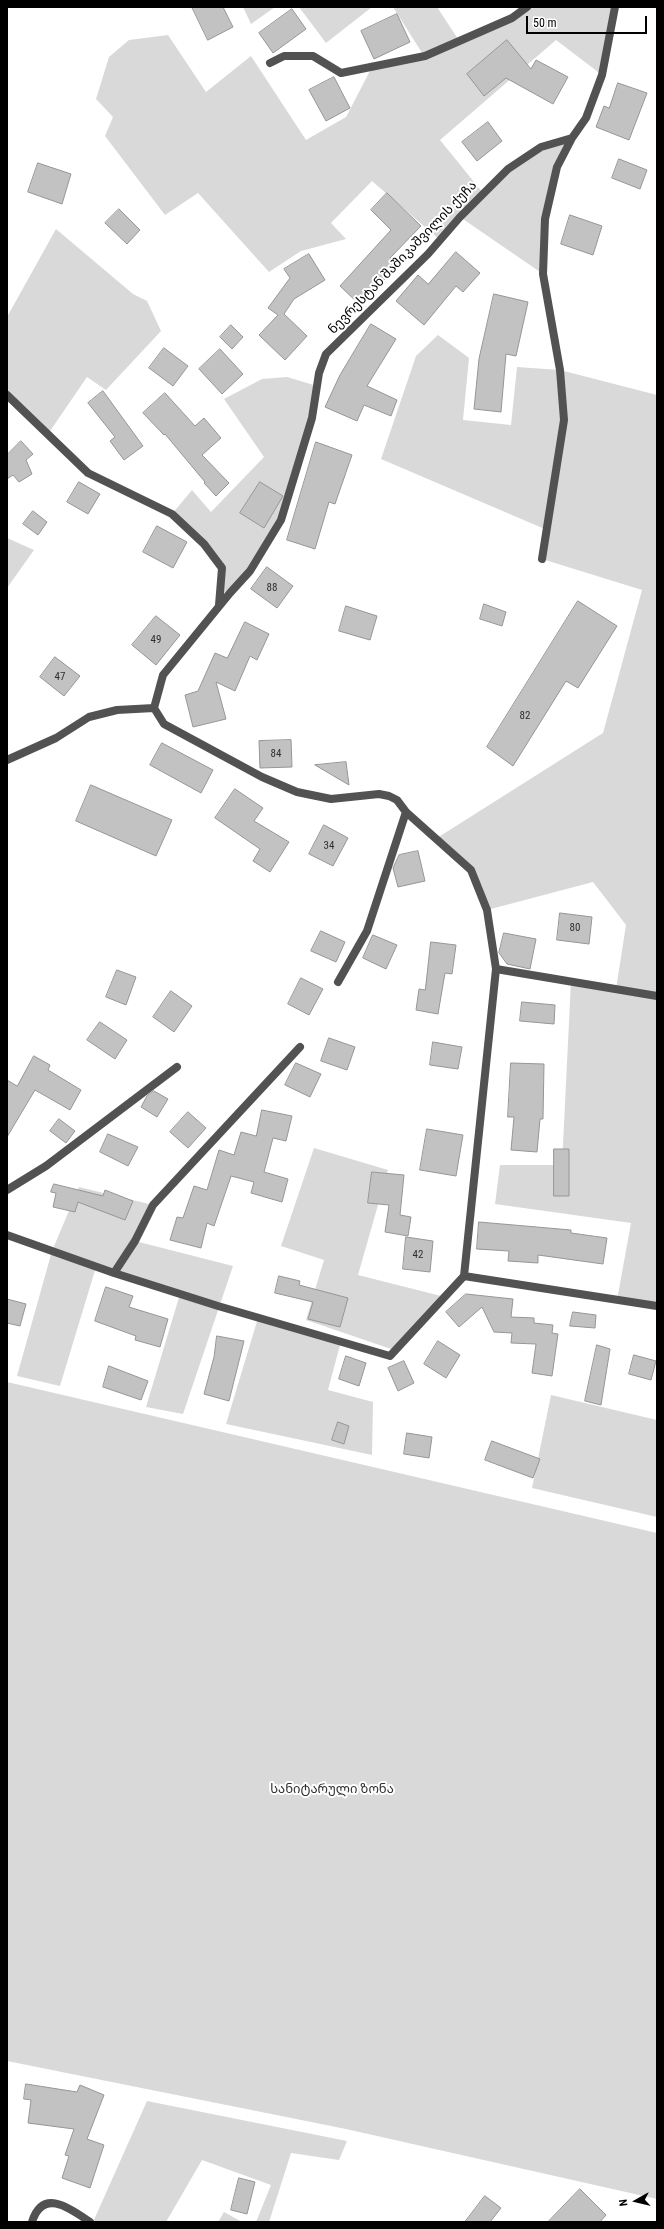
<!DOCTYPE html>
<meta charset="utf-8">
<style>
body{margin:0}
#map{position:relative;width:664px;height:2229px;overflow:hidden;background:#fff;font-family:"Roboto Condensed",sans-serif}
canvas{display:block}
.frame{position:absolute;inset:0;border:8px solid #000;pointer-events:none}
.north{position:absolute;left:616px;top:2181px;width:40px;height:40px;-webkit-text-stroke:3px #fff;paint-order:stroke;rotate:262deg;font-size:11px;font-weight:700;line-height:16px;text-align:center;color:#000}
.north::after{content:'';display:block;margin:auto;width:14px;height:18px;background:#000;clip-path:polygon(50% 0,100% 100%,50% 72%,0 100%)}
.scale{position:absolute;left:526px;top:16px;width:121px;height:18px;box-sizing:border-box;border:2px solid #000;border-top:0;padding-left:5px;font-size:12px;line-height:14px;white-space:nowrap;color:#000;-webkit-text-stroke:3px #fff;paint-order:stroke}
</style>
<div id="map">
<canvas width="664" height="2229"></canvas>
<div class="frame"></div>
<div class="north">N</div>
<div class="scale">50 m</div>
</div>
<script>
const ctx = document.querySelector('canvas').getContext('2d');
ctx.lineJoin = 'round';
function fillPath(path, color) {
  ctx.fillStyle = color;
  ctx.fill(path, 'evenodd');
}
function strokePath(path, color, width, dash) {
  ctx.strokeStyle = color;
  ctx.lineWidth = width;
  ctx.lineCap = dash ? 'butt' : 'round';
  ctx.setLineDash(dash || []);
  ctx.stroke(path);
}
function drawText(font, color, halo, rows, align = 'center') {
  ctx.font = font + ' "Roboto Condensed","Noto Sans Georgian",sans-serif';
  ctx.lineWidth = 4;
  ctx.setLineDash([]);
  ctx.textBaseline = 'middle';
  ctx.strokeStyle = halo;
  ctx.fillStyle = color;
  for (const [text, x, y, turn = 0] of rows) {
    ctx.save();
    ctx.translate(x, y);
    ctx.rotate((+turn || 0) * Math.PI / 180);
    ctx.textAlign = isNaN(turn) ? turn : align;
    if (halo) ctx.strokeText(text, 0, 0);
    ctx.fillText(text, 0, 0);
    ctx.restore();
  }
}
const green = new Path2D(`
 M 243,7 L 275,7 L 251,24 Z
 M 299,7 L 372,7 L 326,43 Z
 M 393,7 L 437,7 L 460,42 L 527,7 L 615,7 L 602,75 L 556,40 L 440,140 L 483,193 L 527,155 L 572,138 L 557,167 L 545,219 L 543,274 L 460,217 L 440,240 L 372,181 L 331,223 L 346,239 L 301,251 L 269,272 L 198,193 L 165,215 L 105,136 L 113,117 L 96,99 L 109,57 L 129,40 L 168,35 L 206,92 L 251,56 L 306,140 L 346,117 L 372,67 L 424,56 Z
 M 56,229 L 133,294 L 147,301 L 161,331 L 106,390 L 87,377 L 48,434 L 7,395 L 7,317 Z
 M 438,335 L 469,358 L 463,420 L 511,425 L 517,367 L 560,370 L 657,395 L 657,1306 L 617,1300 L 631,1223 L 495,1204 L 500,1165 L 562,1165 L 571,981 L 616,989 L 626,925 L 593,882 L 487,910 L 471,870 L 437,838 L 603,733 L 642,590 L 542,559 L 547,530 L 381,459 L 416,356 Z
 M 287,377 L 317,386 L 281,520 L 250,571 L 219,605 L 222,568 L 172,514 L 192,490 L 211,512 L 264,457 L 224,399 L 262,379 Z
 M 7,538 L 34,550 L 7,588 Z
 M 314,1148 L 388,1170 L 358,1275 L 445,1297 L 391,1349 L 306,1320 L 324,1260 L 281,1246 Z
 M 79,1187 L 153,1205 L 135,1241 L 233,1266 L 183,1414 L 146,1407 L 180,1294 L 96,1267 L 60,1386 L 17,1376 L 52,1251 Z
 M 258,1318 L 340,1345 L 328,1390 L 373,1402 L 372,1455 L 226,1424 Z
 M 7,1382 L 657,1533 L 657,2199 L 346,2129 L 7,2061 Z
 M 551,1395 L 657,1420 L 657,1517 L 532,1488 Z
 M 147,2101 L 347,2141 L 339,2160 L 291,2153 L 269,2222 L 256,2222 L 271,2185 L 202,2160 L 166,2222 L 93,2222 Z
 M 224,2212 L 242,2222 L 218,2222 Z`);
const building = new Path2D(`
 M 192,7 L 223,7 L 233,27 L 208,40 Z
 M 292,9 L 306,29 L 273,53 L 259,33 Z
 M 397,14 L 410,42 L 374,59 L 361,31 Z
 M 507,40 L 531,69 L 536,60 L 568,77 L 553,104 L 506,78 L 484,96 L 467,74 Z
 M 334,77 L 350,108 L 326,121 L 309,90 Z
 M 618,83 L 647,93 L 629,140 L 596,127 L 604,106 L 609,108 Z
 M 488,122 L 502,141 L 477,161 L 462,142 Z
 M 619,159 L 647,170 L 640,189 L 612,178 Z
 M 38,163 L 71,174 L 62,204 L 28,192 Z
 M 387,193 L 421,226 L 390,258 L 398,265 L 360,305 L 340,286 L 391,230 L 371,210 Z
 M 119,209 L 140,230 L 127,244 L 105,223 Z
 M 570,215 L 602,226 L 593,255 L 561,244 Z
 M 456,252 L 480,273 L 463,292 L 456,286 L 424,325 L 396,301 L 418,275 L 428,284 Z
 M 309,254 L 325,280 L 294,299 L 284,314 L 307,336 L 285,360 L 259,335 L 278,315 L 268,308 L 290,278 L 284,269 Z
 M 494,294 L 528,302 L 516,356 L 506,354 L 501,412 L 474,409 L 479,359 Z
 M 371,324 L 396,339 L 367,386 L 397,400 L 391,416 L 364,405 L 357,421 L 325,407 L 340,375 Z
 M 231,325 L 243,337 L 232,349 L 220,337 Z
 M 164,348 L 188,366 L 173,386 L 149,368 Z
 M 220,349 L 243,374 L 222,394 L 199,369 Z
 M 103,391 L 143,446 L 124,460 L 110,441 L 115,437 L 88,403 Z
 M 165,393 L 195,426 L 204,418 L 221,438 L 202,455 L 229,483 L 216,496 L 204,483 L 205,482 L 165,434 L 164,435 L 143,413 Z
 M 21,441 L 33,454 L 26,460 L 32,474 L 19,482 L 13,475 L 7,479 L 7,455 Z
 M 316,442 L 352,455 L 335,504 L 329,502 L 315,549 L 287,540 Z
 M 79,482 L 100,494 L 88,514 L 67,502 Z
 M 260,482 L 283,496 L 264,528 L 240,513 Z
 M 33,511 L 47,522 L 38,535 L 23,524 Z
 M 157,526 L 187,542 L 173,568 L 143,552 Z
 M 267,567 L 293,586 L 277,608 L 251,589 Z
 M 578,601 L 617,626 L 578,688 L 566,681 L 513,766 L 487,747 Z
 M 484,604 L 506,612 L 502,626 L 480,619 Z
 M 346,606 L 377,616 L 370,640 L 339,631 Z
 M 156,616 L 180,635 L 156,665 L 132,645 Z
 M 245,622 L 269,634 L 257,660 L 250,656 L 235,691 L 216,682 L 226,719 L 193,727 L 185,695 L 198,691 L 215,653 L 227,658 Z
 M 55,657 L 80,676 L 64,696 L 40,677 Z
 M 291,740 L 292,767 L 260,768 L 259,741 Z
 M 162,743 L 213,770 L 201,793 L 150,765 Z
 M 346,762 L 349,785 L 315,765 Z
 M 91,785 L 172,820 L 156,856 L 76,821 Z
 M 235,789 L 263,808 L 254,821 L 289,842 L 270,872 L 253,861 L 260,849 L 215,818 Z
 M 324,825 L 348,838 L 333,866 L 309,854 Z
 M 418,851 L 425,881 L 398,887 L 393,868 L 399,855 Z
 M 560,913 L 592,917 L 589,944 L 557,940 Z
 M 321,931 L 345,942 L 336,962 L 311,951 Z
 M 504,933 L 536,939 L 530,969 L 507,964 L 499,953 Z
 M 373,935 L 397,945 L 386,969 L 363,958 Z
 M 431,942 L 456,945 L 452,974 L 445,973 L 438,1014 L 416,1010 L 419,989 L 425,990 Z
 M 117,970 L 136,977 L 126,1005 L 106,997 Z
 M 301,978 L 323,989 L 309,1015 L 288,1004 Z
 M 171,991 L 192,1006 L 174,1032 L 153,1017 Z
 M 522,1002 L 555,1005 L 554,1024 L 520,1021 Z
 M 100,1022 L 127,1040 L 115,1059 L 87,1040 Z
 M 329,1038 L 355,1047 L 347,1070 L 321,1061 Z
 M 433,1042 L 462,1047 L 458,1069 L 430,1065 Z
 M 34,1056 L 50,1065 L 48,1070 L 81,1090 L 70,1110 L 35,1090 L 7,1137 L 7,1080 L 17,1086 Z
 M 296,1063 L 321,1074 L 310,1097 L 285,1085 Z
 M 511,1063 L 544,1064 L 543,1119 L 540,1119 L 537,1152 L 511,1150 L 514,1117 L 508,1117 Z
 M 154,1091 L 168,1099 L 157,1117 L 141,1107 L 147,1096 Z
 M 262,1110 L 292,1116 L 286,1141 L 273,1138 L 264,1172 L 288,1179 L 282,1202 L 251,1193 L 254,1182 L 231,1176 L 214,1226 L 207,1223 L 201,1248 L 170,1240 L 177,1217 L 183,1218 L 194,1186 L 207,1190 L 219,1150 L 234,1155 L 241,1132 L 256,1136 Z
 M 188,1112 L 206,1128 L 188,1148 L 170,1132 Z
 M 59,1119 L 75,1131 L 66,1143 L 50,1131 Z
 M 427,1129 L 463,1135 L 456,1176 L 420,1170 Z
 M 108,1134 L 138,1147 L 128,1166 L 100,1152 Z
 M 554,1149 L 569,1149 L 569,1196 L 554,1196 Z
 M 372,1172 L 404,1175 L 400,1215 L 411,1217 L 408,1236 L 385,1232 L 389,1205 L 368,1203 Z
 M 54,1184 L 103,1196 L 105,1190 L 133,1201 L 125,1220 L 78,1202 L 75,1212 L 53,1207 L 56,1193 L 51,1192 Z
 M 479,1222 L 571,1230 L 571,1233 L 607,1238 L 603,1264 L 538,1255 L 538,1263 L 508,1261 L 509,1251 L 477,1249 Z
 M 406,1237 L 433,1241 L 430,1272 L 403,1269 Z
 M 279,1276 L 300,1281 L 299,1285 L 348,1298 L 340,1327 L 308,1319 L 313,1302 L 275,1293 Z
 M 106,1287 L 133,1296 L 129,1307 L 168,1319 L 160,1347 L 135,1340 L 136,1336 L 95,1321 Z
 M 466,1294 L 513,1299 L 511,1317 L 534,1318 L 534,1323 L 553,1325 L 552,1333 L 558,1334 L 552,1376 L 532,1373 L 536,1344 L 511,1343 L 512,1333 L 494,1332 L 482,1307 L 459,1327 L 446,1312 Z
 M 7,1299 L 26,1304 L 20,1326 L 7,1323 Z
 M 573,1312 L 596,1315 L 595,1328 L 570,1326 Z
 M 217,1336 L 244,1341 L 229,1401 L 204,1394 L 214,1357 Z
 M 438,1341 L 460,1355 L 446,1378 L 424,1364 Z
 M 597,1345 L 610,1349 L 601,1405 L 585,1401 Z
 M 634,1355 L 656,1361 L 651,1380 L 629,1374 Z
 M 346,1356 L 366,1363 L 359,1386 L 339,1379 Z
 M 404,1361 L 414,1383 L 398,1391 L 388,1368 Z
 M 109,1366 L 148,1381 L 141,1400 L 103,1387 Z
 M 338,1422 L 349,1426 L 344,1444 L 332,1440 Z
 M 407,1433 L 432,1437 L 429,1458 L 404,1454 Z
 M 492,1441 L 540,1459 L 533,1478 L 485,1460 Z
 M 26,2084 L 77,2092 L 80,2085 L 104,2095 L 87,2139 L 104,2145 L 90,2188 L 62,2178 L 69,2156 L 65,2155 L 74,2129 L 28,2123 L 31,2100 L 24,2099 Z
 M 239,2178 L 255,2182 L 247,2214 L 231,2210 Z
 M 580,2189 L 606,2215 L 600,2222 L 548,2222 Z
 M 485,2196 L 501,2208 L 490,2222 L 465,2222 Z`);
const minor = new Path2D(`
 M 270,63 L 284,56 L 313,56 L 341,73 L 425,56 L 512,18 L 527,7
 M 7,395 L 88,473 L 172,514 L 204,544 L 222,568 L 219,605
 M 542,559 L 564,420 L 560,370 L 543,274 L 545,219 L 557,167 L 572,138
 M 154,708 L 163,675 L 230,593 L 250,571 L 281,520 L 312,418 L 319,373 L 326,354 L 428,254 L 460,217 L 508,169 L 541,147 L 572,138 L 586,118 L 602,75 L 615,7
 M 7,760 L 56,738 L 89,717 L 117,710 L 154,708
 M 496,969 L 657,996
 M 338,982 L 367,931 L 406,812
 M 7,1190 L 46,1166 L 177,1067
 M 7,1235 L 114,1273 L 135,1241 L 153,1205 L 300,1047
 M 114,1273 L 218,1306 L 390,1356 L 464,1276 L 496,969 L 487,910 L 471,870 L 406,812 L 397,800 L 389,796 L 379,794 L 331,799 L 297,792 L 262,777 L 164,724 L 154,708
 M 464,1276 L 657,1306
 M 32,2222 C 43,2187 71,2209 90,2222`);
const numberNames = [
 ["88",272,588],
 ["49",156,640],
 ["47",60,677],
 ["82",525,716],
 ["84",276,754],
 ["34",329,846],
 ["80",575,928],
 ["42",418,1255]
];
const streetNames = [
 ["ნევრესტან შაშიკაშვილის ქუჩა",403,258,-46]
];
const parkNames = [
 ["სანიტარული ზონა",332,1790]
];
fillPath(green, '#d9d9d9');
fillPath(building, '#c2c2c2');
strokePath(building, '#969696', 1);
strokePath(minor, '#525252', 8);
drawText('11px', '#303030', null, numberNames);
drawText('13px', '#000', '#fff', streetNames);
drawText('13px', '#303030', '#fff', parkNames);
</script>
